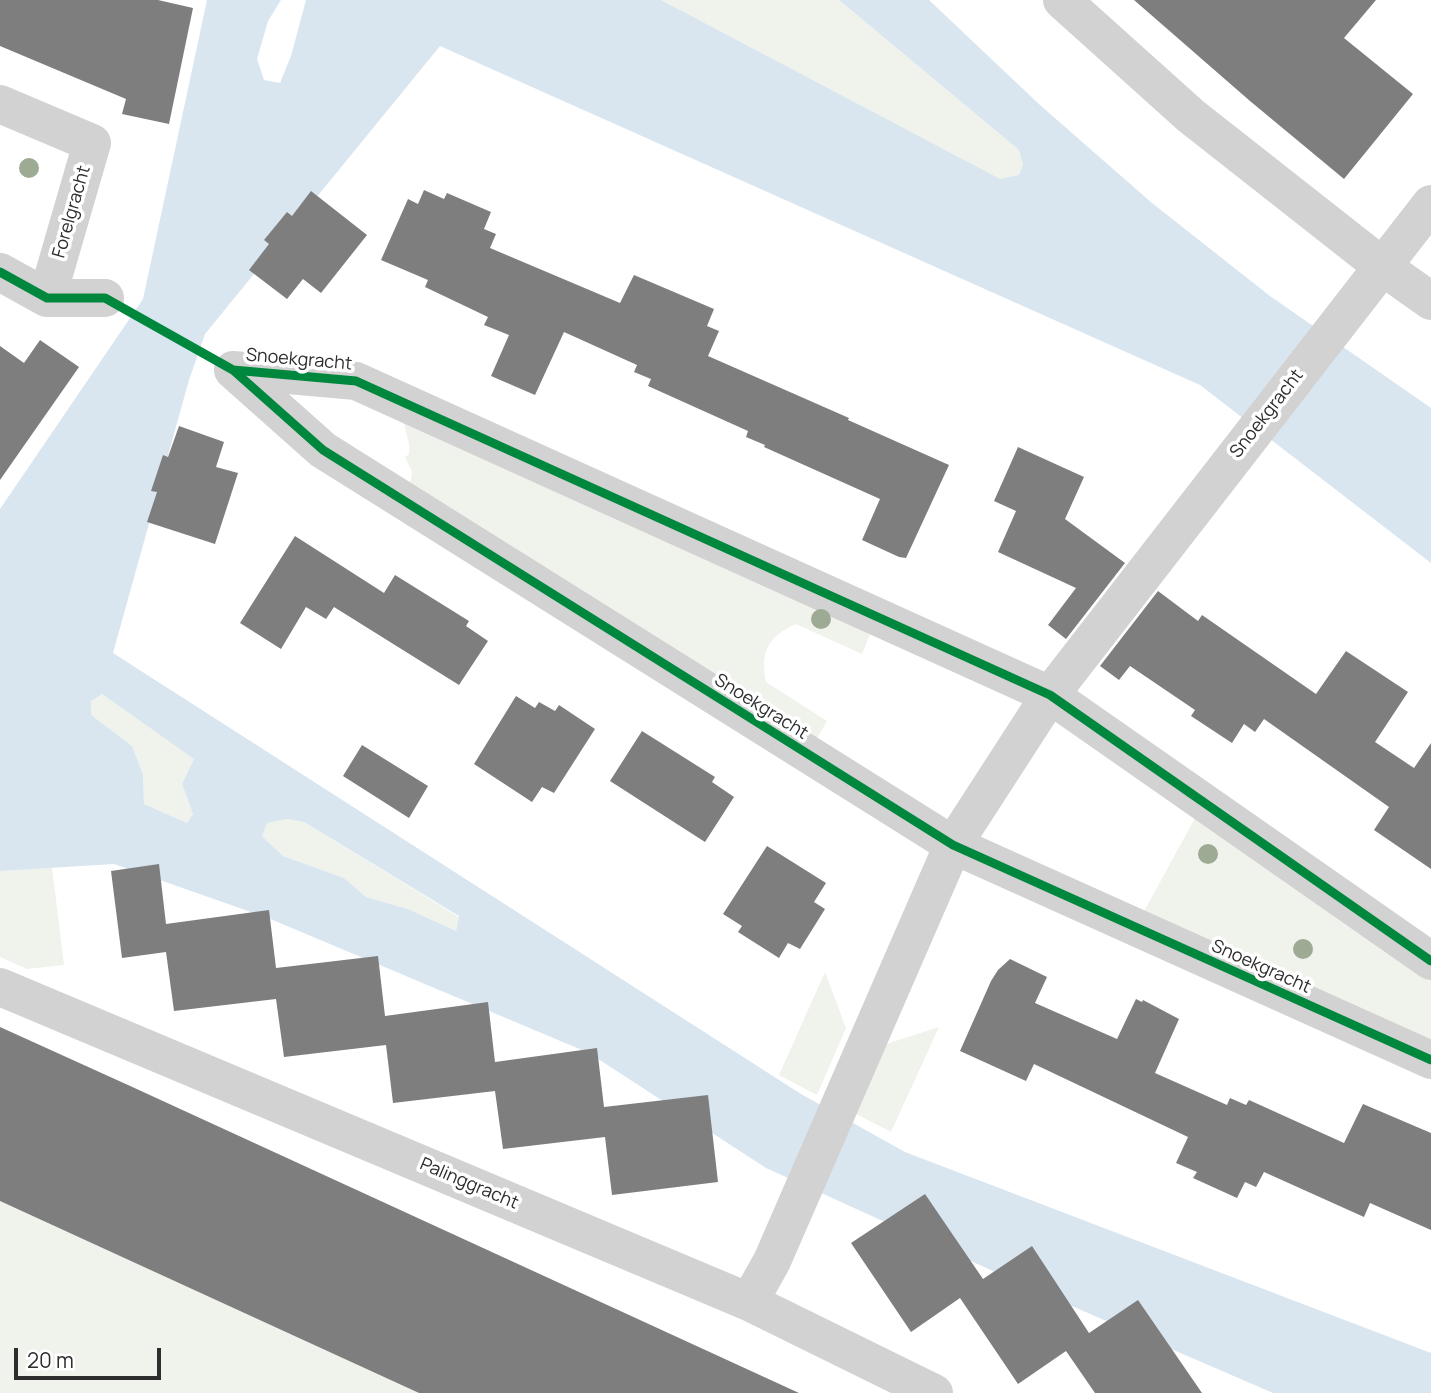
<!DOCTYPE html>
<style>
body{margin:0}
#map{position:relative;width:1431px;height:1393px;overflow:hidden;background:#fff;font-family:Manrope,sans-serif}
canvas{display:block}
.scale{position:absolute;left:14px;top:1348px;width:147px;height:32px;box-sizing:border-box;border:4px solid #2d2d2d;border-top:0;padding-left:9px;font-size:21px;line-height:24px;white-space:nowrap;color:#2d2d2d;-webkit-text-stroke:5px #fff;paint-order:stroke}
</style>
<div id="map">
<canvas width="1431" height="1393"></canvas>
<div class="scale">20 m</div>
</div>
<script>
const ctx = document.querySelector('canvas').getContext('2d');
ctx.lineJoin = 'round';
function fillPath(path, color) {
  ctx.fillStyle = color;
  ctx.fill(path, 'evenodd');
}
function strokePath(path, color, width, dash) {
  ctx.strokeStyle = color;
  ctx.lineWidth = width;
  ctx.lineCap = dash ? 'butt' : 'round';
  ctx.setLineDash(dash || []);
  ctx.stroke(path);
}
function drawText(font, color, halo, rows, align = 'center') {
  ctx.font = font + ' Manrope,sans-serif';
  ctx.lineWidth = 7;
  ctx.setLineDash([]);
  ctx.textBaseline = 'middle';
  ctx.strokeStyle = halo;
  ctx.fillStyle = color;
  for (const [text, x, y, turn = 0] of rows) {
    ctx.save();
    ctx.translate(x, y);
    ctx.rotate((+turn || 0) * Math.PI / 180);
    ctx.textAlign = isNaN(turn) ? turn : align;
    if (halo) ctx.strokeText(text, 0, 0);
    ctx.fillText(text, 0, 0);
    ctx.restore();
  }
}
const green = new Path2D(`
 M 661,0 L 839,0 L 1019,150 L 1023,165 L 1019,175 L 1000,180 Z
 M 404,423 L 872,629 L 862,654 L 796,624 C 768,636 760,652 766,682 L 827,721 L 816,740 L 407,484 L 411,480 L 412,472 L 405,457 L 409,454 L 409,444 Z
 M 102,694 L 195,759 L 182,784 L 193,814 L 187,823 L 144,804 L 143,774 L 132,746 L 90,715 L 90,701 Z
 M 1196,816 L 1431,977 L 1431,1050 L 1141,917 Z
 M 287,819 L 304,822 L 459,917 L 456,931 L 408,909 L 366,897 L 344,878 L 283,856 L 262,836 L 266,823 Z
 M 52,867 L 64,965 L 27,969 L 0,957 L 0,871 Z
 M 825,972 L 846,1028 L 817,1095 L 779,1075 Z
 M 939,1027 L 891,1132 L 852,1112 L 883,1045 Z
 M 0,1201 L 419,1393 L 0,1393 Z`);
const water = new Path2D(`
 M 207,0 L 281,0 L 268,21 L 257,59 L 264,80 L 280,83 L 291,56 L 306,0 L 661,0 L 1000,179 L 1019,175 L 1023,165 L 1019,150 L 839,0 L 929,0 L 1040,105 L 1152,203 L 1270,296 L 1431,408 L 1431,563 L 1200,385 L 440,46 L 205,334 L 189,380 L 113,653 L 801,1094 L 905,1152 L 1431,1353 L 1431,1393 L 1273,1393 L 1037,1291 L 766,1168 L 589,1053 L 268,918 L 114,864 L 0,871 L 0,509 L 143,299 ZM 102,694 L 194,759 L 182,784 L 193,814 L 187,823 L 144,804 L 143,774 L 132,746 L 91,715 L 91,701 ZM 287,819 L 304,822 L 459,916 L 456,931 L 408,909 L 366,897 L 344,878 L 283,856 L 262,836 L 267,823 Z`);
const building = new Path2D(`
 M 0,0 L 158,0 L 193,8 L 169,124 L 122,114 L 126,99 L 0,46 Z
 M 1134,0 L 1376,0 L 1344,38 L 1413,94 L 1344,179 L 1250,101 Z
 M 424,190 L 444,199 L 447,193 L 491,212 L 484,229 L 496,234 L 490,248 L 620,303 L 634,275 L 714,309 L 707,326 L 719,331 L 708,356 L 849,418 L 848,420 L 949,465 L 906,558 L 899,557 L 862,540 L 880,499 L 764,447 L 765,445 L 746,437 L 748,431 L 648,386 L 651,379 L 634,372 L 637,365 L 564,332 L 535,395 L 491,376 L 509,335 L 484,325 L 488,317 L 425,287 L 428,280 L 381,260 L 408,199 L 418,204 Z
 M 311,191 L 367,235 L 321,293 L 303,279 L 287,299 L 249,270 L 269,244 L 264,240 L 287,212 L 292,216 Z
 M 40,340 L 79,367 L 0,480 L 0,346 L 24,363 Z
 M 179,426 L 224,442 L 216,467 L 238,473 L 215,544 L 147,522 L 157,492 L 151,491 L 163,455 L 168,457 Z
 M 1018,447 L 1084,477 L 1065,519 L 1125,563 L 1066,639 L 1048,625 L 1076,588 L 998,552 L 1016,511 L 994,501 Z
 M 295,536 L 384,593 L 395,575 L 469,621 L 466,626 L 488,641 L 459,685 L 334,607 L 326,619 L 306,607 L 281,649 L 240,623 Z
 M 1158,591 L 1198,621 L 1202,615 L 1316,694 L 1346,651 L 1408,692 L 1375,742 L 1414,768 L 1431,743 L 1431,869 L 1374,830 L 1389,807 L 1264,719 L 1255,732 L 1244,724 L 1232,743 L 1191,716 L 1195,710 L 1130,666 L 1119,680 L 1100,666 Z
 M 516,696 L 535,708 L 539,702 L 555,711 L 559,705 L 595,729 L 554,793 L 542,787 L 532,802 L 474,764 Z
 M 642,731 L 715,777 L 712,782 L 734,797 L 705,842 L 610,781 Z
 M 362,745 L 428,786 L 409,818 L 343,776 Z
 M 767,846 L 826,883 L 814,902 L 825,909 L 800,949 L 788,943 L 779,958 L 738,932 L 742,926 L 723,914 Z
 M 159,864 L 166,924 L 269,910 L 276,968 L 378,956 L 385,1016 L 488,1002 L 495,1062 L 597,1048 L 604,1107 L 708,1095 L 718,1182 L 612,1195 L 605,1137 L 503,1149 L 495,1091 L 393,1103 L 386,1045 L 284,1057 L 276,999 L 174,1011 L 166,952 L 122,958 L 111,871 Z
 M 1010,959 L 1047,977 L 1035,1003 L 1117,1039 L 1136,999 L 1142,1002 L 1143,1000 L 1179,1019 L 1155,1073 L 1227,1105 L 1230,1098 L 1246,1105 L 1249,1100 L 1344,1143 L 1363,1104 L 1431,1133 L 1431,1230 L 1370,1203 L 1364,1217 L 1264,1172 L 1256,1187 L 1245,1182 L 1237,1198 L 1193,1178 L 1197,1172 L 1176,1163 L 1188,1137 L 1034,1064 L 1026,1081 L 960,1051 L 991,981 L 998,970 Z
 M 0,1027 L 128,1085 L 799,1393 L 419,1393 L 0,1201 Z
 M 925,1194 L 983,1279 L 1032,1246 L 1089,1333 L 1138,1300 L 1202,1393 L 1095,1393 L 1066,1351 L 1018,1384 L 960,1298 L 911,1332 L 851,1243 Z`);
const minor = new Path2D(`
 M 1062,0 L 1191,116 L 1383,267 L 1431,301
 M 0,104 L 92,143 L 47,298
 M 0,272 L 47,298 L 105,298
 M 233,370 L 323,450 L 953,845 L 1431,1060
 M 233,370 L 356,381 L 1050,695 L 1431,961
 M 0,987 L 749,1302 L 934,1393
 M 749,1302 L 772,1261 L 953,845 L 1050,695 L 1431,204`);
const cycleway = new Path2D(`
 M 0,272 L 47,298 L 105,298 L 233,370 L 323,450 L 953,845 L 1431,1060
 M 233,370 L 356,381 L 1050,695 L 1431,961`);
const trees = [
 [29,168],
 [821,619],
 [1208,854],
 [1303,949]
];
const streetNames = [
 ["Forelgracht",72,212,-74],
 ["Snoekgracht",299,360,5],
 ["Snoekgracht",1267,414,-52],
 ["Snoekgracht",761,707,32],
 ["Snoekgracht",1261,967,24],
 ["Palinggracht",469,1184,23]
];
fillPath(green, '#f0f3ec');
fillPath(water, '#d9e6f0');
fillPath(building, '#7e7e7e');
strokePath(minor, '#d2d2d2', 38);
strokePath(cycleway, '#00873e', 9);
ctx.fillStyle = '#9eab94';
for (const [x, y] of trees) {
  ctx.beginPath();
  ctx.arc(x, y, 10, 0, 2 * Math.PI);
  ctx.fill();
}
drawText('18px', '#2d2d2d', '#fff', streetNames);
</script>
